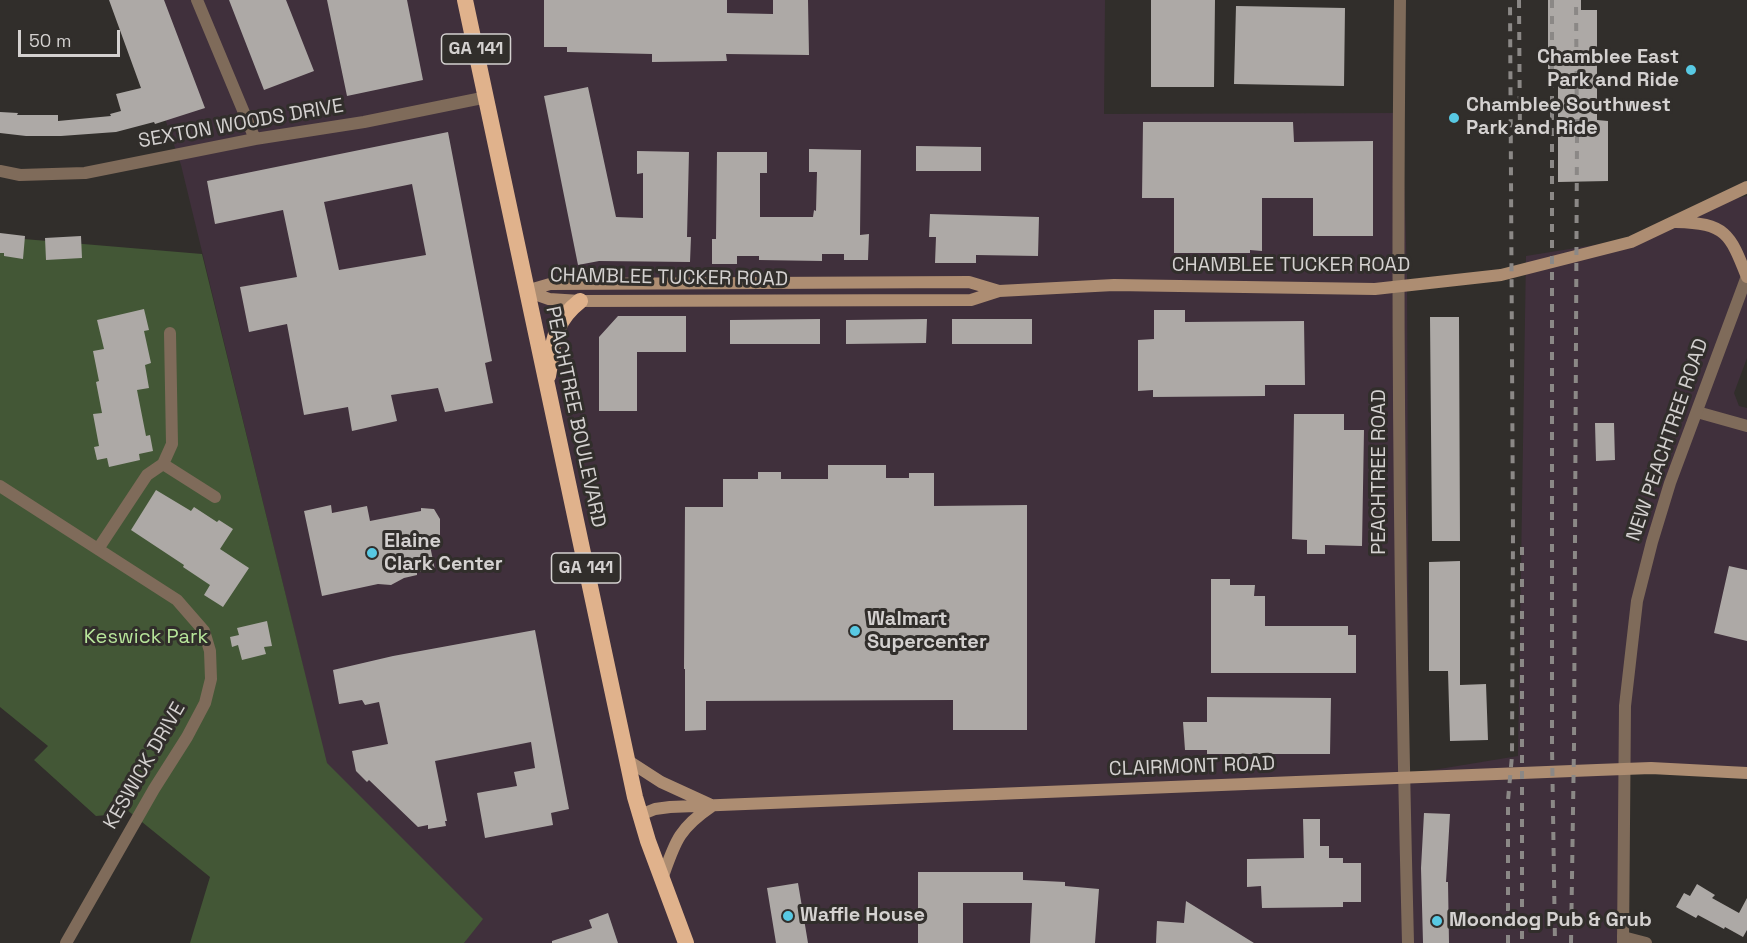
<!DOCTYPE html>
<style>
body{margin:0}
#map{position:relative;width:1747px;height:943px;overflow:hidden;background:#312e2b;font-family:"Space Grotesk",sans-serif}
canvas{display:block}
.scale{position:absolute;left:18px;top:30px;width:102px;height:27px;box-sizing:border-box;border:3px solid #d4d1d0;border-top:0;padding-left:8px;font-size:18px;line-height:21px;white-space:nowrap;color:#d4d1d0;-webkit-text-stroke:4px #312e2b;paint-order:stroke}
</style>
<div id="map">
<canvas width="1747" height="943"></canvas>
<div class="scale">50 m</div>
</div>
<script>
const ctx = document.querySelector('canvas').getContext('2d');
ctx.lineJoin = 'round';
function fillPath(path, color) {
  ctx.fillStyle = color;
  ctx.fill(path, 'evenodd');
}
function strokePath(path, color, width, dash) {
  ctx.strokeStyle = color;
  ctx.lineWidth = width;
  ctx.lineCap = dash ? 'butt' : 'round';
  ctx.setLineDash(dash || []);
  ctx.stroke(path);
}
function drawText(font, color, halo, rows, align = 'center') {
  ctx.font = font + ' "Space Grotesk",sans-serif';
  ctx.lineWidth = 6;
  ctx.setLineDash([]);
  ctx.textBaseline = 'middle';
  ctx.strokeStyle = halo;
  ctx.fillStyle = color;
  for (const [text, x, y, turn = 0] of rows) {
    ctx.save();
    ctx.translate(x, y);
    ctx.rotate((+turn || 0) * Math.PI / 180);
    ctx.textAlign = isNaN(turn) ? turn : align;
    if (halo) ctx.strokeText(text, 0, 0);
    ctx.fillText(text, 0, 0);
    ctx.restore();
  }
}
const commercial = new Path2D(`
 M 124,0 L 1105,0 L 1104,114 L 1402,113 L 1407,275 L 1409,774 L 1518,756 L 1526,256 L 1638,238 L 1715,203 L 1747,196 L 1747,358 L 1734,393 L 1739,406 L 1747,408 L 1747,769 L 1731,766 L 1625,765 L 1621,943 L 464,943 L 468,937 L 334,825 L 300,676 L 304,671 L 181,165 Z`);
const green = new Path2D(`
 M 0,237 L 202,254 L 327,763 L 483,919 L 464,943 L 190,943 L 210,877 L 116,801 L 107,815 L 96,816 L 34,760 L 48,746 L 0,707 Z`);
const building = new Path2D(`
 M 109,0 L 164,0 L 205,108 L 155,124 L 154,122 L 116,132 L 61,136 L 26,136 L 0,133 L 0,112 L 18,113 L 17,115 L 58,115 L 58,121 L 111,116 L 110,114 L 121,111 L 116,94 L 141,88 Z
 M 229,0 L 286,0 L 314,71 L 264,90 Z
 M 327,0 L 407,0 L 423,80 L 347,96 Z
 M 544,0 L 727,0 L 727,13 L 773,14 L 773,0 L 808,0 L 809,55 L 726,54 L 727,61 L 652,62 L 652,54 L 567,52 L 567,47 L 544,47 Z
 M 1151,0 L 1215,0 L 1214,87 L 1151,87 Z
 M 1548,0 L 1581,0 L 1581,10 L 1597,10 L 1597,120 L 1608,121 L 1608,181 L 1558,182 L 1558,82 L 1548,82 Z
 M 1236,6 L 1345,8 L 1344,86 L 1234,84 Z
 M 588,87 L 616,217 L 643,218 L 643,173 L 637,174 L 637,151 L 689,152 L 687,237 L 691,237 L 690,262 L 599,261 L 578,265 L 544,96 Z
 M 1143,122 L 1293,122 L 1294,142 L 1373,141 L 1373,236 L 1313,236 L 1313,198 L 1262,198 L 1262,251 L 1250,250 L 1250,253 L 1174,253 L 1174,198 L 1142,198 Z
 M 448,132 L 492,361 L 485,363 L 493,403 L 445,412 L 438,388 L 391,395 L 397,421 L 352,431 L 348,407 L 304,415 L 287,324 L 249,332 L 240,287 L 297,277 L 283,210 L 215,224 L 207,181 ZM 412,184 L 426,255 L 339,270 L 324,202 Z
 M 916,146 L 981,147 L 981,171 L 916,171 Z
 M 809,149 L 861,150 L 860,235 L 869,234 L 868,260 L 844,260 L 844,254 L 822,254 L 822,261 L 759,260 L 759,256 L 737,256 L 737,264 L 712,264 L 712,239 L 716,239 L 717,152 L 767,152 L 767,173 L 760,173 L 760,217 L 813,217 L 814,210 L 816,211 L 817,172 L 809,172 Z
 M 930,214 L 1039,217 L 1038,256 L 976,255 L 976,263 L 935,263 L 936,237 L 929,237 Z
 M 0,233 L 25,236 L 23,259 L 4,256 L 4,253 L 0,253 Z
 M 81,236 L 82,258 L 46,260 L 45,238 Z
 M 144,309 L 149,330 L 144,331 L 151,363 L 145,365 L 149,388 L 137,390 L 146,436 L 150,435 L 153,451 L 139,454 L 140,460 L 109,467 L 107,458 L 97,460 L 94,447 L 99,446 L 93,414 L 102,413 L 96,382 L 99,381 L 93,351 L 104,349 L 97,320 Z
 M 1154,310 L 1185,310 L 1185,322 L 1304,321 L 1305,385 L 1265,385 L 1265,396 L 1153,397 L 1153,390 L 1138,391 L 1138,340 L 1154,339 Z
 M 618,316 L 686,316 L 686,352 L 637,352 L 637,411 L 599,411 L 599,337 Z
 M 1430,317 L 1459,317 L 1460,541 L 1432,541 Z
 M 820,319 L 820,344 L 730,344 L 730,320 Z
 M 927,319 L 926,343 L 846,344 L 846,320 Z
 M 952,319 L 1032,319 L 1032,344 L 952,344 Z
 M 1294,414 L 1344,414 L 1344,430 L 1364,430 L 1362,546 L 1325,545 L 1325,554 L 1307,554 L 1307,540 L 1292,539 Z
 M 1595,423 L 1614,423 L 1615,460 L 1596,461 Z
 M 828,465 L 886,465 L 886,478 L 909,478 L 909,473 L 934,473 L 934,506 L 1027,505 L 1027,730 L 953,730 L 953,700 L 706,701 L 706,730 L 685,731 L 685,669 L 684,669 L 685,507 L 723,507 L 723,479 L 758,479 L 758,472 L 781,472 L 781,479 L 828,479 Z
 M 156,490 L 191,511 L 194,507 L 217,522 L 219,520 L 233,529 L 220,549 L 249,568 L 223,607 L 204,595 L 210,585 L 183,567 L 184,565 L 131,530 Z
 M 331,505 L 332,513 L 367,506 L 370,521 L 421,511 L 421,508 L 434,509 L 440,519 L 440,535 L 428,536 L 435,570 L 417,572 L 417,575 L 404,578 L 391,585 L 378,584 L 322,596 L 304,511 Z
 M 1460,561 L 1460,685 L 1486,684 L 1488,740 L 1450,741 L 1448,671 L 1429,671 L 1429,562 Z
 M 1729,566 L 1747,570 L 1747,641 L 1714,633 Z
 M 1211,579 L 1230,579 L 1230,585 L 1255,585 L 1254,596 L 1265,596 L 1265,626 L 1348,626 L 1348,635 L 1356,635 L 1356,673 L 1211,673 Z
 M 267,621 L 272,646 L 264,647 L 266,654 L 242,660 L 238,645 L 232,647 L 230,637 L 239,635 L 237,628 Z
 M 535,630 L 569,809 L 551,813 L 553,825 L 485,838 L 477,793 L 517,786 L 514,772 L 535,768 L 531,742 L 435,761 L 447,821 L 445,821 L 446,826 L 428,829 L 428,825 L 418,827 L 369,780 L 367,782 L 356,771 L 352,751 L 388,744 L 379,702 L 365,705 L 362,700 L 339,704 L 333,670 L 393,656 Z
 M 1207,697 L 1331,698 L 1330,754 L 1207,754 L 1207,750 L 1185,750 L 1183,722 L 1207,722 Z
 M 1424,813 L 1450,814 L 1446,882 L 1448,882 L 1449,943 L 1423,943 L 1421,868 Z
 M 1303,819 L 1320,819 L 1320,846 L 1329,846 L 1329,858 L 1343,858 L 1343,863 L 1361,863 L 1361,902 L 1343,902 L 1343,907 L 1262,908 L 1261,886 L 1247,887 L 1247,859 L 1304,858 Z
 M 918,872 L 1023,872 L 1023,880 L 1065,882 L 1065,886 L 1099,889 L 1095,943 L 1030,943 L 1032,903 L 963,903 L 963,943 L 918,943 Z
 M 798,883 L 808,943 L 776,943 L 767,888 Z
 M 1697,884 L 1715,895 L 1712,898 L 1739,913 L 1747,898 L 1747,930 L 1743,937 L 1725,927 L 1724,929 L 1698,915 L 1696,918 L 1676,907 L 1684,893 L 1690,896 Z
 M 1186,901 L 1254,943 L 1156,943 L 1157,921 L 1184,923 Z
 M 608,913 L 618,943 L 552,943 L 552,941 L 592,928 L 589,920 Z`);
const minor = new Path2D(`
 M 197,0 L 255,139
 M 0,171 L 20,175 L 85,173 L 255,139 L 364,122 L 487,97
 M 1697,412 L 1747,426
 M 163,464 L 215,497
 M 0,486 L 177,600 L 204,631 L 210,651 L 211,679 L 205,703 L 187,737 L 154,789 L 66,943
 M 98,549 L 147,475 L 163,464 L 172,444 L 170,333
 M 1623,937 L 1646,943`);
const tertiary = new Path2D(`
 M 1400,0 C 1396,314 1400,629 1408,943
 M 1623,943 L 1625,706 L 1637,601 L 1652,542 L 1670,483 L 1747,276`);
const secondary = new Path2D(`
 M 1676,222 C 1726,223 1730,234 1747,277
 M 526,291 L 549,299 L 580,301 L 971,300 L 999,291 L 1114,285 L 1375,289 L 1501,275 L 1631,242 L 1747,187
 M 526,291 L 550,284 L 969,282 L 999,291
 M 627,760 L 661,782 L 709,804
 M 640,815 L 655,809 L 670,807 L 1597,770 L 1651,768 L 1747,773
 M 662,879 C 675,842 678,829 712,806`);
const trunk = new Path2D(`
 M 465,0 L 635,797 L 648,841 L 686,943
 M 548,376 C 554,343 552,323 580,301`);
const rail = new Path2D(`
 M 1519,0 L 1520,139
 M 1552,0 L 1552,746 L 1555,943
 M 1522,547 L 1522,943
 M 1508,943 L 1508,800 L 1512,756 L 1513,534 L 1510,0
 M 1571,943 L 1574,745 L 1577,137 L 1576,0`);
const markers = [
 [1691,70,6,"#58c9e3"],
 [1454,118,6,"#58c9e3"],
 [372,553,6,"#58c9e3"],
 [855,631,6,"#58c9e3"],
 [788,916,6,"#58c9e3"],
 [1437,921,6,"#58c9e3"]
];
const shields = [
 [476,49,69],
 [586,568,69]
];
const shieldNames = [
 ["GA 141",476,49],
 ["GA 141",586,568]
];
const poiNames = [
 ["Chamblee East",1679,58,"right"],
 ["Park and Ride",1679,81,"right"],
 ["Chamblee Southwest",1466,106],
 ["Park and Ride",1466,129],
 ["Elaine",384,542],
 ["Clark Center",384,565],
 ["Walmart",867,620],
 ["Supercenter",867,643],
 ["Waffle House",800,916],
 ["Moondog Pub & Grub",1449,921]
];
const streetNames = [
 ["SEXTON WOODS DRIVE",241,124,-10],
 ["CHAMBLEE TUCKER ROAD",1291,266],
 ["CHAMBLEE TUCKER ROAD",669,278,1],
 ["PEACHTREE BOULEVARD",575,417,78],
 ["NEW PEACHTREE ROAD",1668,440,-71],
 ["PEACHTREE ROAD",1380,472,-90],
 ["KESWICK DRIVE",145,766,-60],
 ["CLAIRMONT ROAD",1192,767,-2]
];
const parkNames = [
 ["Keswick Park",146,638]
];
fillPath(commercial, '#40303c');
fillPath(green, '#435736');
fillPath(building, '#ada9a6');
strokePath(minor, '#7f6b5a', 12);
strokePath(tertiary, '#7f6b5a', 12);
strokePath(secondary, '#ad8d72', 12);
strokePath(trunk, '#e0b28c', 16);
strokePath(rail, '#8b8886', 4, [8, 8]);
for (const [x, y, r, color] of markers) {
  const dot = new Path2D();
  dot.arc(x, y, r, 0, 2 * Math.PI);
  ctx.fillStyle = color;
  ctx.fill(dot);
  strokePath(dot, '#312e2b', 2);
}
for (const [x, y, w] of shields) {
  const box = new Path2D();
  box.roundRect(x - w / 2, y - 15, w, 30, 4.5);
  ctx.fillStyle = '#312e2b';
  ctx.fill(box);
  strokePath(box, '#d4d1d0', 1.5);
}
drawText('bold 18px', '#d4d1d0', null, shieldNames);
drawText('bold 20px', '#d4d1d0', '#312e2b', poiNames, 'left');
drawText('20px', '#d4d1d0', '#312e2b', streetNames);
drawText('20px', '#b7e59a', '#312e2b', parkNames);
</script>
